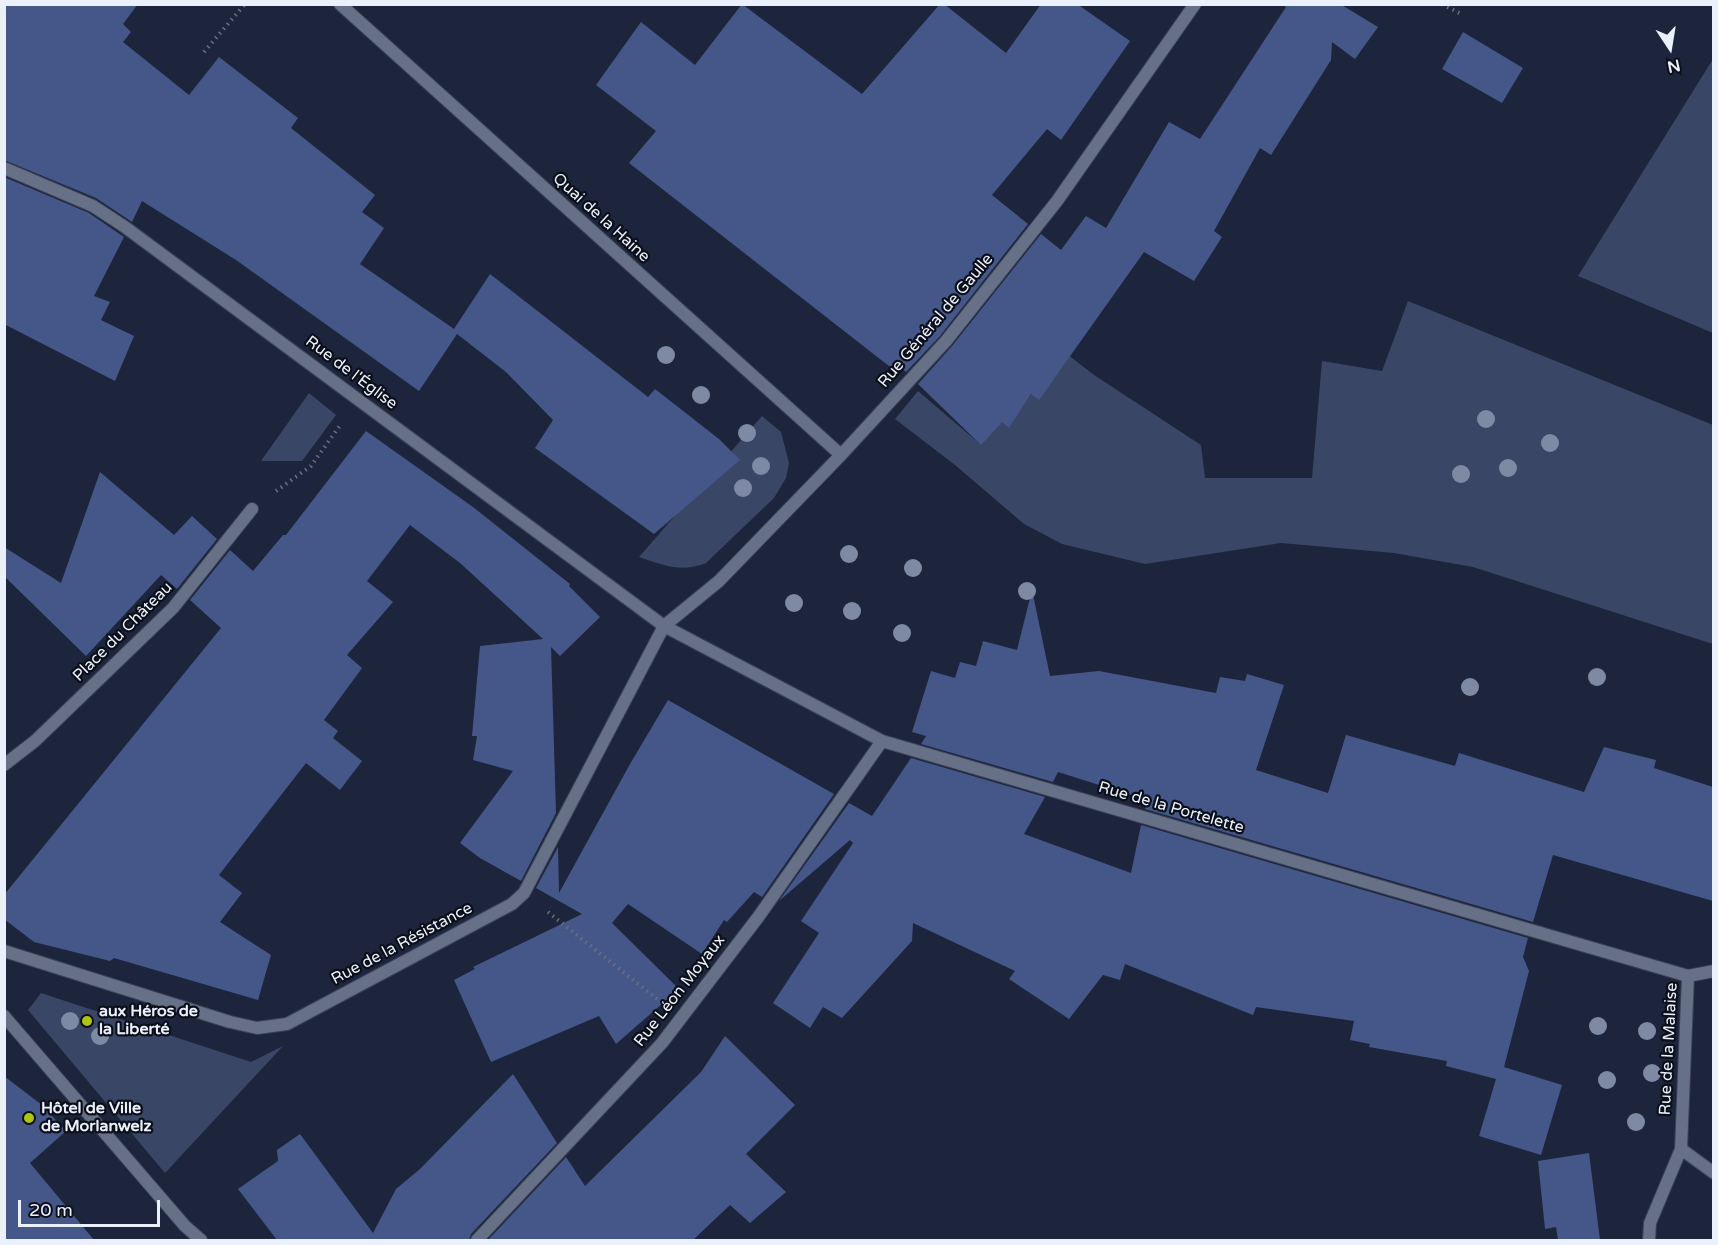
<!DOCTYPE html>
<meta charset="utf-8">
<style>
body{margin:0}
#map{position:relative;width:1718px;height:1245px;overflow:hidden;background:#1d253c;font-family:"Varela Round",sans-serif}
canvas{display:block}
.frame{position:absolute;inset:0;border:6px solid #ebf0fd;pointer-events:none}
.north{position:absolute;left:1640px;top:18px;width:60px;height:60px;-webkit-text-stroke:4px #0b0f19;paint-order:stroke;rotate:168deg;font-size:16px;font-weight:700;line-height:24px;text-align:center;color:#ebf0fd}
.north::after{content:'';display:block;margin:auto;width:21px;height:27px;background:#ebf0fd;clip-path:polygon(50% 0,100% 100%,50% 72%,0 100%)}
.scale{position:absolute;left:18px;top:1200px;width:142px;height:27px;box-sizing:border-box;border:3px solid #ebf0fd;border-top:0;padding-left:8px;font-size:18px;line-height:21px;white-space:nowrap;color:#ebf0fd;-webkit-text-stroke:4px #0b0f19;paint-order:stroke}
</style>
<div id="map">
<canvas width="1718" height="1245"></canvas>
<div class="frame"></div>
<div class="north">N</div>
<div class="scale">20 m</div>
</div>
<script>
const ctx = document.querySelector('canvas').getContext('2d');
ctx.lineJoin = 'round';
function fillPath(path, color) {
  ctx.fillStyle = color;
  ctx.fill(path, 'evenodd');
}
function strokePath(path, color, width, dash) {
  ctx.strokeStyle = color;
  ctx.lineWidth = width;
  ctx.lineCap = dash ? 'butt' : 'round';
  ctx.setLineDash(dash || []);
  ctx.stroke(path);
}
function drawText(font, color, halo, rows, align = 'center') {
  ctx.font = font + ' "Varela Round",sans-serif';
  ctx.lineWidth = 4.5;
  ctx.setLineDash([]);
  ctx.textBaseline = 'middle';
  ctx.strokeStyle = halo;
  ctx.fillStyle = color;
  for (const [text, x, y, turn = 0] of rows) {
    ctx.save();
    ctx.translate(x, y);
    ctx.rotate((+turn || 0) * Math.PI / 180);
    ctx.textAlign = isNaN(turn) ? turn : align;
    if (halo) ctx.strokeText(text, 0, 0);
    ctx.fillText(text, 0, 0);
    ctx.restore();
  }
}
const green = new Path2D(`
 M 1713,59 L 1713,333 L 1578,276 Z
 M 1408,301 L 1713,425 L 1713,644 L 1473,567 L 1394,553 L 1281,543 L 1145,564 L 1062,544 L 1024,524 L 955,465 L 895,419 L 918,391 L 980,444 L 999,419 L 1009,426 L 1062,350 L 1094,375 L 1201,445 L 1205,478 L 1312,478 L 1322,361 L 1382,371 Z
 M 309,393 L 336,415 L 302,461 L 261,461 Z
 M 762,416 L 781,432 L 789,463 L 786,478 L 774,498 L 706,563 C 681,573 663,565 639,557 Z
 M 41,993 L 251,1062 L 283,1046 L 165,1173 L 28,1010 Z`);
const building = new Path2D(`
 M 4,4 L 138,4 L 123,24 L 131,32 L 123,42 L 189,95 L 219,57 L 298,118 L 291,128 L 375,195 L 362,212 L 384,228 L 360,264 L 454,329 L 490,274 L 648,397 L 655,389 L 719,439 L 740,460 L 654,534 L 535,448 L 553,420 L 506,372 L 457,334 L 419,391 L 236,260 L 142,201 L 132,222 L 96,198 L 4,160 Z
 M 742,4 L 862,94 L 940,4 L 944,4 L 1006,53 L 1041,4 L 1077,4 L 1130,41 L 1061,140 L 1047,129 L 992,195 L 1028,224 L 940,336 L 906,372 L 898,365 L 894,370 L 629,163 L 656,131 L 596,85 L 641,22 L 695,65 Z
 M 1282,4 L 1340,4 L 1378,27 L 1355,59 L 1332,42 L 1331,60 L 1271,155 L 1260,148 L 1214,231 L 1222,237 L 1194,281 L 1144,252 L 1039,400 L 1031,394 L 1009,428 L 1002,422 L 981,445 L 918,384 L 952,346 L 1041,234 L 1061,250 L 1086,216 L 1106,228 L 1169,122 L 1200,139 L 1286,7 Z
 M 1463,32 L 1523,68 L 1502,103 L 1442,69 Z
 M 4,177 L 89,213 L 124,237 L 94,296 L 110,302 L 101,320 L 134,336 L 115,381 L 4,324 Z
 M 366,431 L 473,507 L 570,584 L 569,586 L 600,617 L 560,656 L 551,647 L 556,813 L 521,881 L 480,858 L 460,843 L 513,771 L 473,760 L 477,736 L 472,736 L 480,646 L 543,639 L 460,563 L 410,525 L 367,581 L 393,602 L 347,655 L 362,668 L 324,720 L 338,731 L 333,738 L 362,761 L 340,790 L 306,763 L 219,875 L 242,893 L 220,922 L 271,955 L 258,1000 L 114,958 L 110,961 L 34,942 L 4,919 L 4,895 L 221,628 L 190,600 L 230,550 L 253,571 L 283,535 L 286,535 Z
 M 100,472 L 174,535 L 192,516 L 217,539 L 177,589 L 161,575 L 86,656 L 4,576 L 4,547 L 61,583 Z
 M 1032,590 L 1050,676 L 1099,671 L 1216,693 L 1220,677 L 1245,681 L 1247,674 L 1284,685 L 1256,770 L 1328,793 L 1346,735 L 1455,766 L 1459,753 L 1584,792 L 1604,747 L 1656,760 L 1654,768 L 1713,787 L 1713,901 L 1553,855 L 1533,922 L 1145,809 L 1147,800 L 1058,772 L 1053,782 L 921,744 L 926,736 L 912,732 L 931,671 L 955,678 L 960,662 L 976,666 L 983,641 L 1017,650 Z
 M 668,700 L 834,794 L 762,897 L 754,892 L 727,922 L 724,920 L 702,954 L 628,904 L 612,923 L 679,989 L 616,1044 L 599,1016 L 491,1062 L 454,980 L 475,969 L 473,967 L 582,914 L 536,888 L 558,847 L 559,893 L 630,764 Z
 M 911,758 L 1045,797 L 1024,834 L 1131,873 L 1141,825 L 1528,938 L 1523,957 L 1529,971 L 1504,1067 L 1562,1085 L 1541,1155 L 1479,1136 L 1496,1079 L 1446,1066 L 1447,1061 L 1369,1047 L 1370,1044 L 1350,1040 L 1354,1021 L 1256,1007 L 1253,1015 L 1125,964 L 1120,980 L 1103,975 L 1069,1019 L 1009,979 L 1015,971 L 913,923 L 912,941 L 842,1018 L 823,1007 L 810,1028 L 773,1003 L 819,933 L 801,921 L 853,843 L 850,840 L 779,901 L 849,803 L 872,816 Z
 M 725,1036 L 795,1105 L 746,1154 L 786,1192 L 750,1223 L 730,1205 L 693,1240 L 488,1240 L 566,1157 L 585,1186 L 701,1072 Z
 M 513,1074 L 557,1143 L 471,1234 L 469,1240 L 277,1240 L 238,1189 L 278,1161 L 277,1150 L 300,1134 L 373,1233 L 396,1189 L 420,1169 Z
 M 4,1076 L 42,1105 L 66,1131 L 30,1163 L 94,1240 L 4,1240 Z
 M 1589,1153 L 1600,1240 L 1558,1240 L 1556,1227 L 1545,1229 L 1538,1161 Z`);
const path = new Path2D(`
 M 1442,4 L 1461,14
 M 204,52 L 245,4
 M 276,491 L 311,466 L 341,424
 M 548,912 L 657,999`);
const minor = new Path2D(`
 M 340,4 L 841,455
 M 4,168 L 93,206 L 125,227 L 664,626 L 882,741 L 1688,976 L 1714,971
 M 4,765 L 35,741 L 173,608 L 252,509
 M 4,951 L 230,1022 L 257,1028 L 287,1024 L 512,904 L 524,893 L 664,626 L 719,581 L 841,455 L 946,341 L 1057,201 L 1195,4
 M 1681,1149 L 1714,1173
 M 477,1240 L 662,1043 L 759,916 L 882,741
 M 1649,1240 L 1650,1223 L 1681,1149 L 1688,976`);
const tertiary = new Path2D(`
 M 4,1016 L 185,1226 L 201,1240`);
const trees = [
 [666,355],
 [701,395],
 [1486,419],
 [747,433],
 [1550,443],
 [761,466],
 [1508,468],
 [1461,474],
 [743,488],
 [849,554],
 [913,568],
 [1027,591],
 [794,603],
 [852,611],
 [902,633],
 [1597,677],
 [1470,687],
 [70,1021],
 [1598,1026],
 [1647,1031],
 [100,1036],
 [1652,1073],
 [1607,1080],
 [1636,1122]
];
const markers = [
 [87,1021,6,"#aec50a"],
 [29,1118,6,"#aec50a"]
];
const streetNames = [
 ["Quai de la Haine",601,218,42],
 ["Rue Général de Gaulle",936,321,-50],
 ["Rue de l'Église",351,373,37],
 ["Place du Château",123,632,-45],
 ["Rue de la Portelette",1171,808,16],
 ["Rue de la Résistance",402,944,-28],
 ["Rue Léon Moyaux",680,991,-52],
 ["Rue de la Malaise",1669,1049,-87]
];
const poiNames = [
 ["aux Héros de",99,1012],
 ["la Liberté",99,1030],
 ["Hôtel de Ville",41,1109],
 ["de Morlanwelz",41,1127]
];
fillPath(green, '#3a4665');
fillPath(building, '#455789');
strokePath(minor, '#3a4157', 14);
strokePath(tertiary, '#3a4157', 14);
strokePath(path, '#676e82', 4, [1.5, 4.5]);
strokePath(minor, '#667087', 12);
strokePath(tertiary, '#667087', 12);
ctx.fillStyle = '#7e89a4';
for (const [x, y] of trees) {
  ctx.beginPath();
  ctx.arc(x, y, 9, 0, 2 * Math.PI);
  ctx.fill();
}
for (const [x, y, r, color] of markers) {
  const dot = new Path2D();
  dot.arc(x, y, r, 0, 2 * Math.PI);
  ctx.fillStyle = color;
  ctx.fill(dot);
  strokePath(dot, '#0b0f19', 2);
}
drawText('16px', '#ebf0fd', '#0b0f19', streetNames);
drawText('bold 16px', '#ebf0fd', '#0b0f19', poiNames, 'left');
</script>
